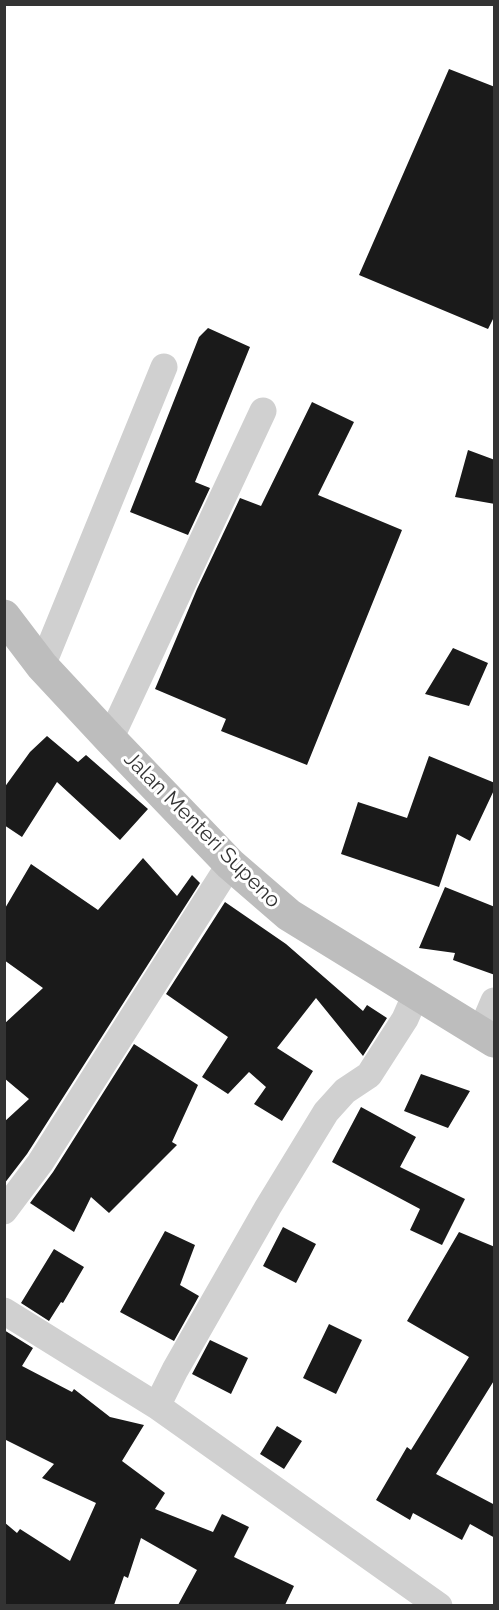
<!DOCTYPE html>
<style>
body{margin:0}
#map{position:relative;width:499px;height:1610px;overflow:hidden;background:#fff;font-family:Raleway,sans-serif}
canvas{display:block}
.frame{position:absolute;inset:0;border:6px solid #333;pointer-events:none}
</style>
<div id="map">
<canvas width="499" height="1610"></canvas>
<div class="frame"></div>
</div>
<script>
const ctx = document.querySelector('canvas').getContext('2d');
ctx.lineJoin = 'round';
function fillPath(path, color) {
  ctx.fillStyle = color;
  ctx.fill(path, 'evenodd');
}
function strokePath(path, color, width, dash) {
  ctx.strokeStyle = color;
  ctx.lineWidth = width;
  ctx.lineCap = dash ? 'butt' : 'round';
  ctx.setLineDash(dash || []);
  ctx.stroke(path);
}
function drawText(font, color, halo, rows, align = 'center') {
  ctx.font = font + ' Raleway,sans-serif';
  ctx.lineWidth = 6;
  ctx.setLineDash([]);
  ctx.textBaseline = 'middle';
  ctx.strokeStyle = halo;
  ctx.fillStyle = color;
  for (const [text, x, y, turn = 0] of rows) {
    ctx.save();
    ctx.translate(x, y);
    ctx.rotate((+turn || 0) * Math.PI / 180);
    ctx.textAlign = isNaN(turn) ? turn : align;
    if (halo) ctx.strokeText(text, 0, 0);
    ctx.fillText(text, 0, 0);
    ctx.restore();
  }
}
const building = new Path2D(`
 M 449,69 L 495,87 L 495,315 L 488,329 L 359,275 Z
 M 208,328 L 250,347 L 195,482 L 210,488 L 188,535 L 130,512 L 199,337 Z
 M 312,402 L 354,422 L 318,495 L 402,530 L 307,765 L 221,731 L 226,719 L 155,689 L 197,589 L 240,498 L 261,506 Z
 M 468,450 L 495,460 L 495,504 L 455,497 Z
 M 453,648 L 488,663 L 469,706 L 425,694 Z
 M 47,736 L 78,762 L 86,755 L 148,809 L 120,840 L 57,782 L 22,837 L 4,825 L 4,788 L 30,752 Z
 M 429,756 L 495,783 L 495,788 L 470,841 L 457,834 L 439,887 L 341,854 L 358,802 L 407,818 Z
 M 143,858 L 177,896 L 192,875 L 200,883 L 27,1154 L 4,1184 L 4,1122 L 29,1099 L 4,1078 L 4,1024 L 43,988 L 4,960 L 4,910 L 31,864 L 98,910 Z
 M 445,887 L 495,907 L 495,975 L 453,960 L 455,953 L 419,948 Z
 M 225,902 L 286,944 L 363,1011 L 367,1005 L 387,1018 L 363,1056 L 316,998 L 277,1048 L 313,1071 L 282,1121 L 254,1104 L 266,1087 L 249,1072 L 228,1094 L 202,1077 L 228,1037 L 166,994 Z
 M 134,1044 L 198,1085 L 172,1142 L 177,1145 L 109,1213 L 91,1197 L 74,1232 L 30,1203 L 53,1172 Z
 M 421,1074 L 470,1091 L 448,1128 L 404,1111 Z
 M 361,1107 L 416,1137 L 400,1167 L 465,1199 L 442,1245 L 410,1230 L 420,1209 L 332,1162 Z
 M 283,1227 L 316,1244 L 296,1283 L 263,1266 Z
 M 165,1231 L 195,1245 L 180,1285 L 199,1296 L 174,1341 L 120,1312 Z
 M 459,1232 L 495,1247 L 495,1379 L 436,1474 L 495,1505 L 495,1538 L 470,1524 L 462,1540 L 413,1513 L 410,1520 L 376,1500 L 407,1447 L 411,1450 L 469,1357 L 407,1321 Z
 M 54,1249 L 84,1267 L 63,1303 L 61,1302 L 49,1321 L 21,1303 Z
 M 329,1324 L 362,1340 L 336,1394 L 303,1378 Z
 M 4,1330 L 33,1348 L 22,1366 L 72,1392 L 74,1389 L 110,1417 L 144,1425 L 122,1461 L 165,1493 L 155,1509 L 213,1532 L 222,1514 L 249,1527 L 234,1557 L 294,1586 L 285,1605 L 178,1605 L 197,1570 L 141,1538 L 128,1578 L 124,1576 L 114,1605 L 4,1605 L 4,1522 L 17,1533 L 20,1529 L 70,1561 L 96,1503 L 42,1478 L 54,1464 L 4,1439 Z
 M 210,1340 L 248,1358 L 231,1394 L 192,1374 Z
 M 277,1426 L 302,1441 L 284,1469 L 260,1454 Z`);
const minor = new Path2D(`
 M 42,666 L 164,367
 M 110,739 L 263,411
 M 480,1034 L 494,1001
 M 4,1211 L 40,1163 L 230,864
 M 4,1311 L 157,1406 L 439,1606
 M 157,1406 L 175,1370 L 268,1207 L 326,1112 L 345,1091 L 369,1075 L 405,1019 L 416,994`);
const secondary = new Path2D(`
 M 4,616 L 42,666 L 110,739 L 230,864 L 289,915 L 494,1041`);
const streetNames = [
 ["Jalan Menteri Supeno",202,830,45]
];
fillPath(building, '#1a1a1a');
strokePath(minor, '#d0d0d0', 27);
strokePath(secondary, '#bdbdbd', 33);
drawText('21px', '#333', '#fff', streetNames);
</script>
